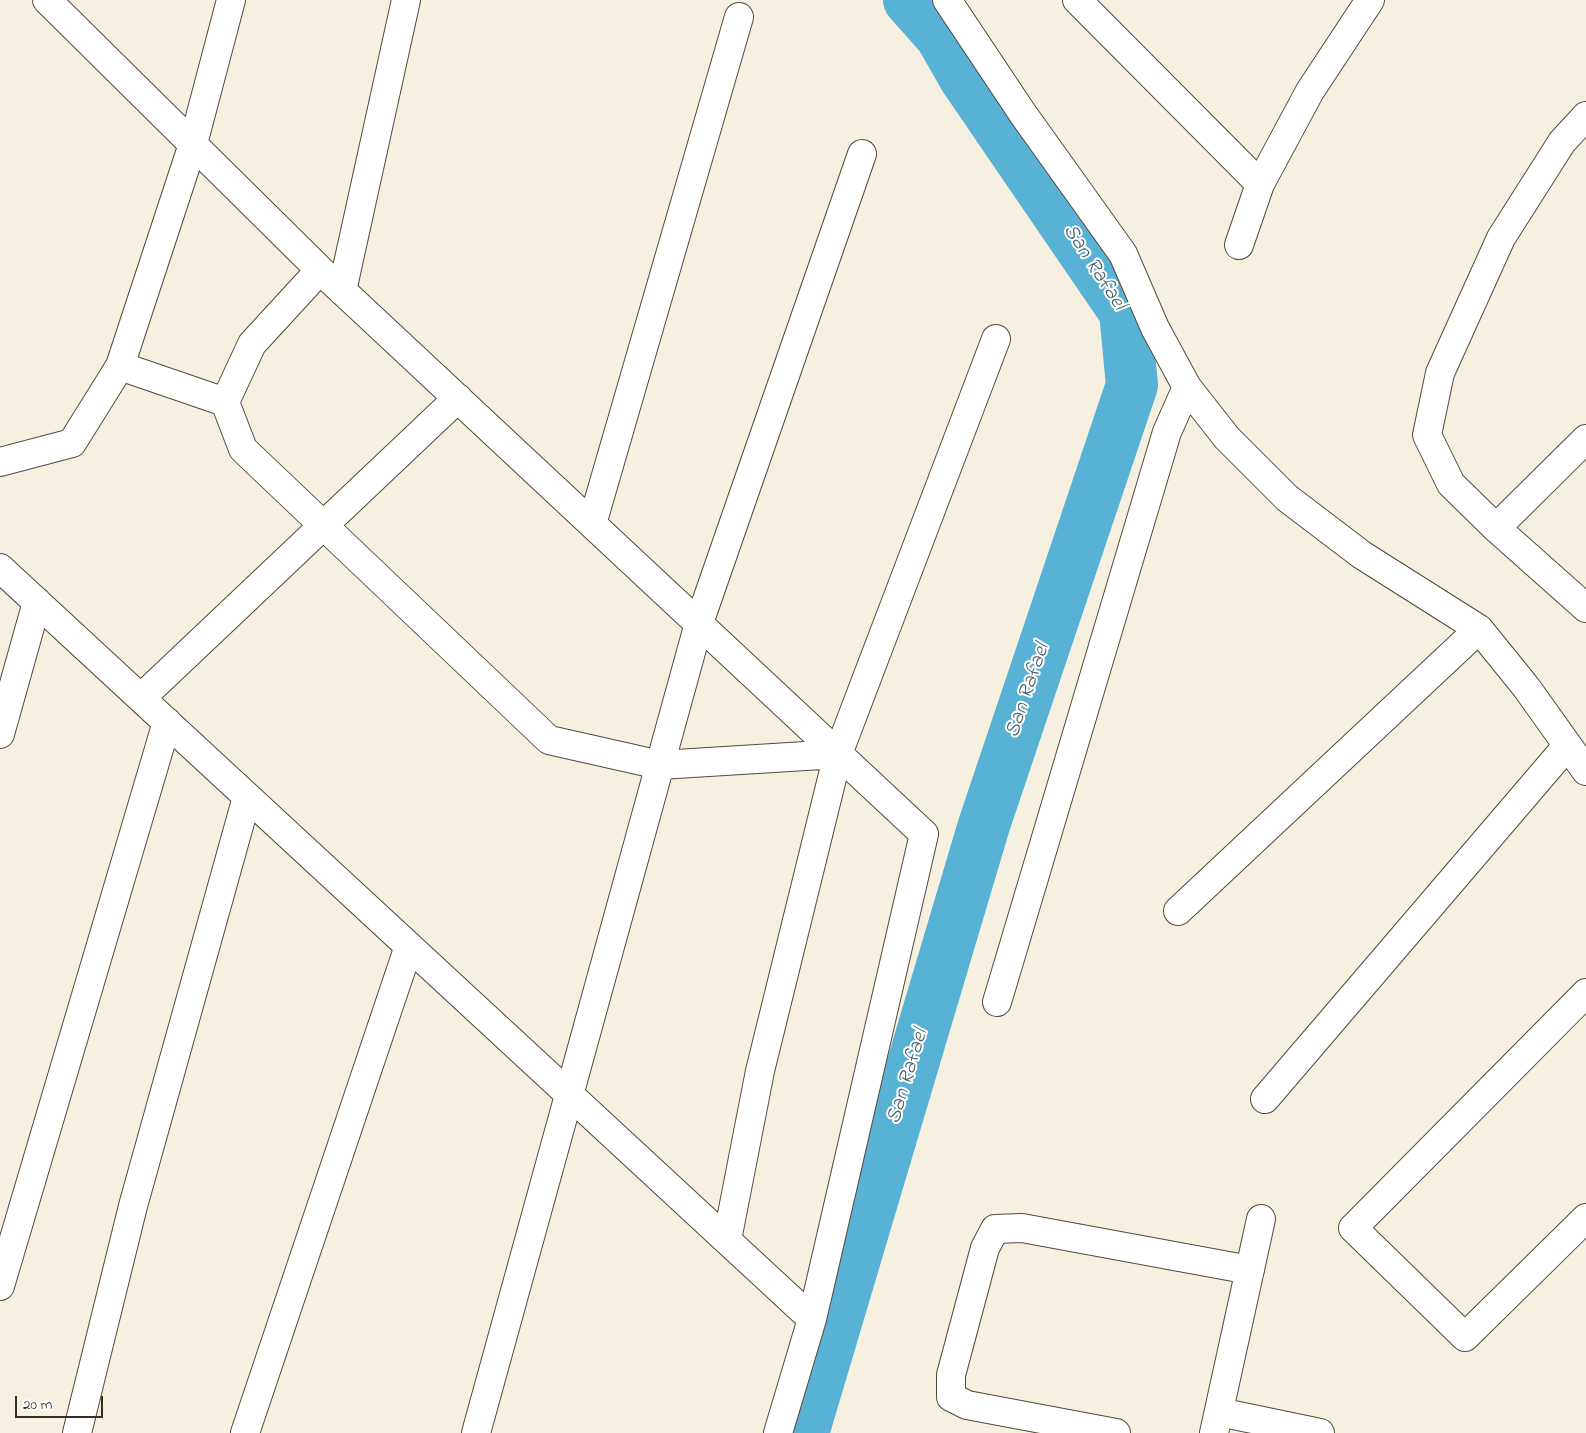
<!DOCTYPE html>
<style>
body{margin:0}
#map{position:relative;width:1586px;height:1433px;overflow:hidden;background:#f6f0e0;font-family:"Indie Flower",sans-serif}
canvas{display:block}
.scale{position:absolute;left:15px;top:1396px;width:88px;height:22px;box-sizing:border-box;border:2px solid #3b2a1e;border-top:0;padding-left:6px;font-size:15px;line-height:18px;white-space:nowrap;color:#3b2a1e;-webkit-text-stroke:4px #fff;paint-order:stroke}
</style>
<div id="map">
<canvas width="1586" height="1433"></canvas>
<div class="scale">20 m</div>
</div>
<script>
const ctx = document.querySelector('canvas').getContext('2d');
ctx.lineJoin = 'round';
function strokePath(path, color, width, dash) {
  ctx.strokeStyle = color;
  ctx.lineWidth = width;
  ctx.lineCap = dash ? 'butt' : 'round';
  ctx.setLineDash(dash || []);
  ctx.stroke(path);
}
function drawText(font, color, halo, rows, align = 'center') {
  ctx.font = font + ' "Indie Flower",sans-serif';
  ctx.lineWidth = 4;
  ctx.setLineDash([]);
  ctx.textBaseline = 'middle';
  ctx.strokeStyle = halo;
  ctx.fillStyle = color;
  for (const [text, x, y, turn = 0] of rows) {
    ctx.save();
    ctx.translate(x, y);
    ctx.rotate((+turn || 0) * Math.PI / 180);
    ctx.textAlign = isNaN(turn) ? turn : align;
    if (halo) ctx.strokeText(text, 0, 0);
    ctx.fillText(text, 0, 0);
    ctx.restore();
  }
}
const river = new Path2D(`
 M 803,1433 L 984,825 L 1132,385 L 1125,312 L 965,78 L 941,36 L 909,0`);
const minor = new Path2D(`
 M 47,0 L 320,270 L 924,834 L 812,1319 L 778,1433
 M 947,0 L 1023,114 L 1123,254 L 1155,328 L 1187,387 L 1227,438 L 1287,498 L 1362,555 L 1479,629 L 1526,687 L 1586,771
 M 1077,0 L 1260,184
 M 1586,116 L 1562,142 L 1501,238 L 1440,373 L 1427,435 L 1451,484 L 1496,528 L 1586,608
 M 1239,245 L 1260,184 L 1310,91 L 1370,0
 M 320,270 L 252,344 L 225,402 L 243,449 L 549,740 L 660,765 L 838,754
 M 342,291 L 406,0
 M 225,402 L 120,366 L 193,144 L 231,0
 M 0,462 L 72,443 L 120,366
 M 592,524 L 739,17
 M 1496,528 L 1586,439
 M 0,568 L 812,1319
 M 141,698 L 458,398
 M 0,734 L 37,602
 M 1178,911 L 1479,629
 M 1586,993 L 1353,1228 L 1465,1337 L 1586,1218
 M 997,1002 L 1167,432 L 1187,387
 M 1265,1099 L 1567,746
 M 727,1240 L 760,1071 L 838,754 L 996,339
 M 0,1286 L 167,722
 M 1219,1412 L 1320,1433
 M 77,1433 L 133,1206 L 247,797
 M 245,1433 L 409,946
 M 476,1433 L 699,623 L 862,154
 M 1116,1433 L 967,1405 L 951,1397 L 951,1375 L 985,1248 L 995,1229 L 1022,1228 L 1250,1270
 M 1214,1433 L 1261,1219`);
const waterNames = [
 ["San Rafael",1093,268,57],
 ["San Rafael",1029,691,-71],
 ["San Rafael",909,1077,-73]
];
strokePath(river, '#57b2d5', 52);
strokePath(minor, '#57483b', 30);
strokePath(minor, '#fff', 28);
drawText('italic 21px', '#466067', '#fff', waterNames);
</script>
